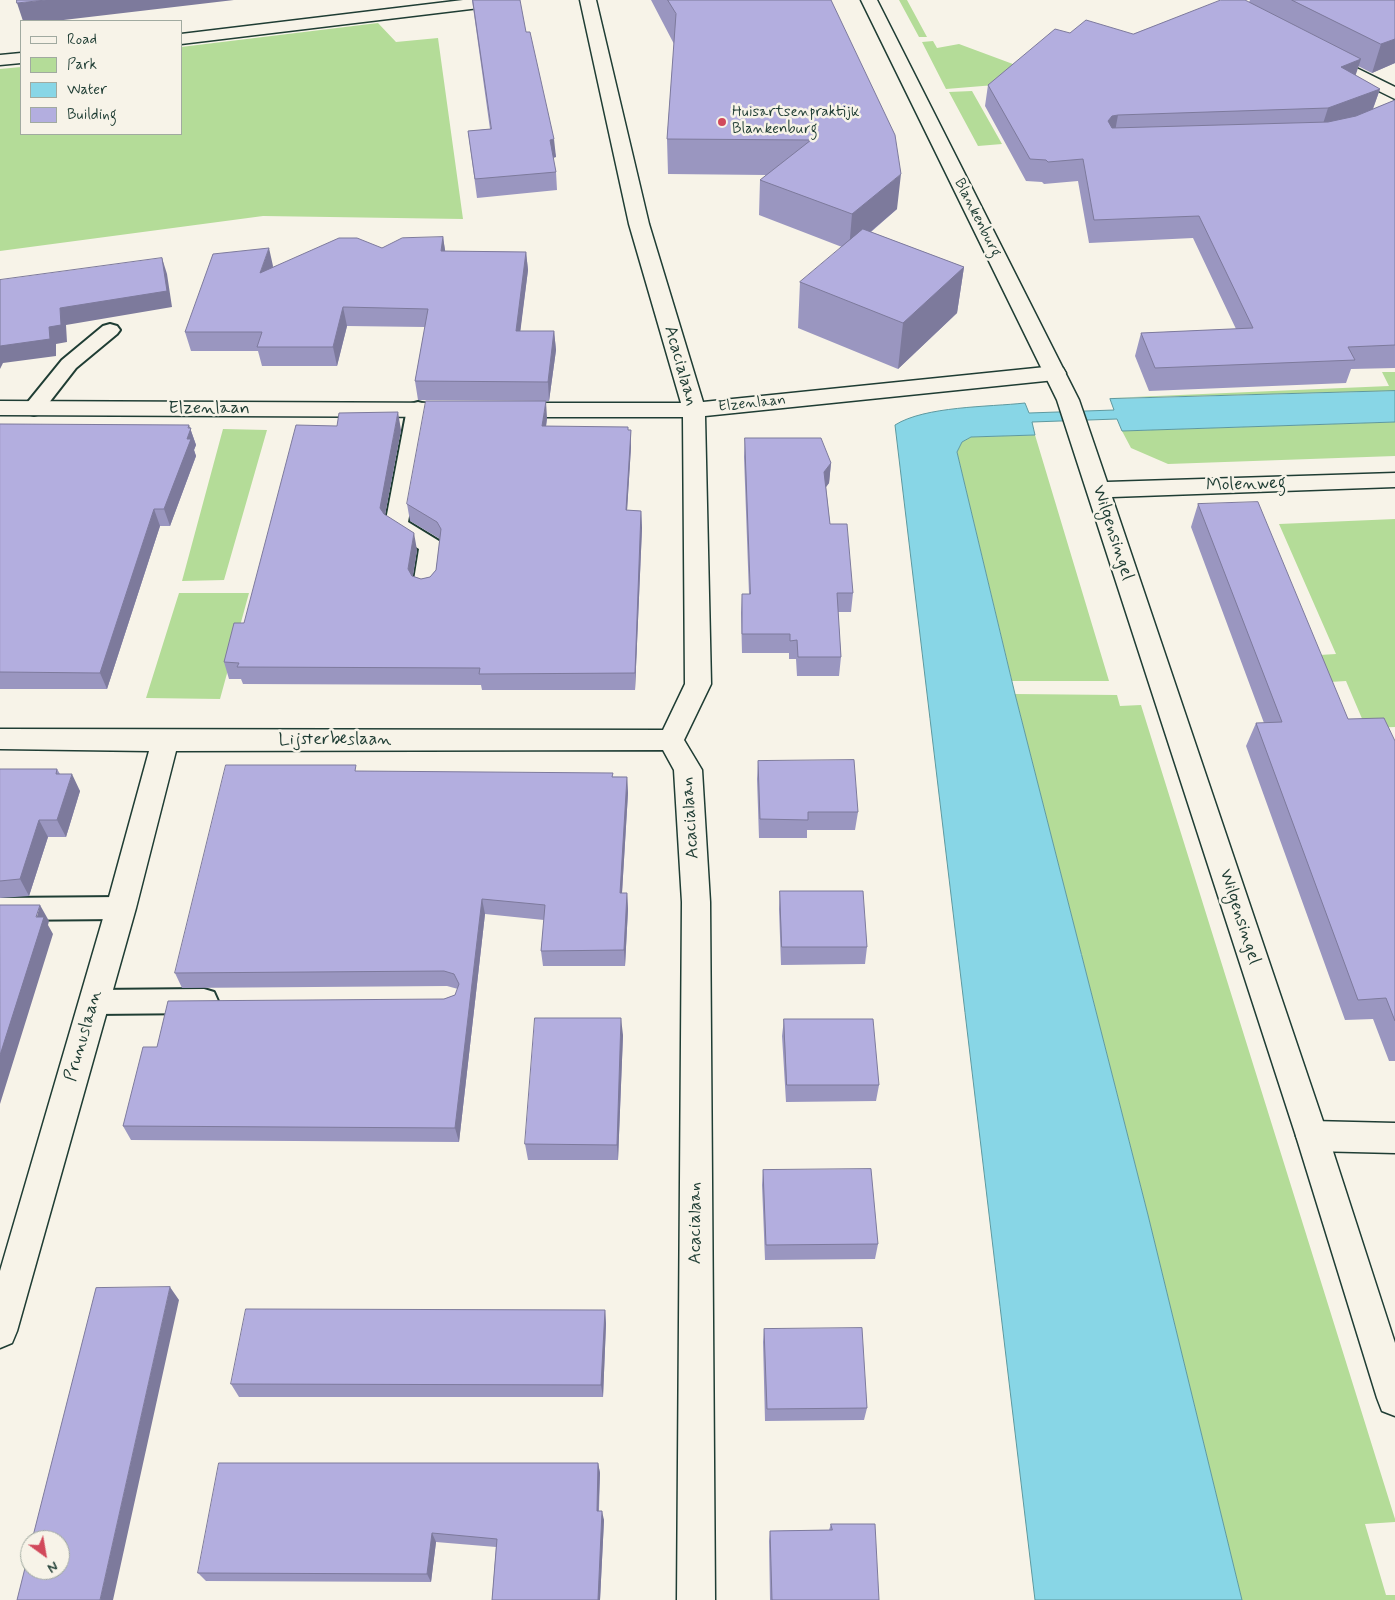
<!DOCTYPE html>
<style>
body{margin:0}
#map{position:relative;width:1395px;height:1600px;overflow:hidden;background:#f7f3e8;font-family:Mynerve,sans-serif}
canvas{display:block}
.legend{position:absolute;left:20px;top:20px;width:162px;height:115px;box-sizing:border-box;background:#f7f3e8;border:1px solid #a1aaa0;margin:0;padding:6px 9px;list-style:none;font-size:15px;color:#1f3d34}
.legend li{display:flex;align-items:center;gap:10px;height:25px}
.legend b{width:25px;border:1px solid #a1aaa0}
.north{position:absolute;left:20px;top:1530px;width:50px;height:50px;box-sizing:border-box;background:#f7f3e8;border:1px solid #a1aaa0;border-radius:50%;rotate:148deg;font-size:14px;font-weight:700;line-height:20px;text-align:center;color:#1f3d34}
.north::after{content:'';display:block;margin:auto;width:18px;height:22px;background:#d1495b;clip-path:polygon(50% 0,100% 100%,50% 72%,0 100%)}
</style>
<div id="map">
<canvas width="1395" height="1600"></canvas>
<ul class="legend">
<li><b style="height:6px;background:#f7f3e8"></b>Road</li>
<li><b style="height:14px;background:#b4dc98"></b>Park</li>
<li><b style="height:14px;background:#88d6e6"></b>Water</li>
<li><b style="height:14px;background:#b3aedf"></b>Building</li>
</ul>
<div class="north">N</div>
</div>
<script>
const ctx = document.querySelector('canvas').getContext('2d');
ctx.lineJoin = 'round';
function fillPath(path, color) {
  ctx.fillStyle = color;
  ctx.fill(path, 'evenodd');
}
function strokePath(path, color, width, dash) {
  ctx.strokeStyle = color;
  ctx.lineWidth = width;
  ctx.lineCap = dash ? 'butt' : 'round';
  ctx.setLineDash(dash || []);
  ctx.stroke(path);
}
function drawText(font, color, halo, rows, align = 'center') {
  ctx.font = font + ' Mynerve,sans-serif';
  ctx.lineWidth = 5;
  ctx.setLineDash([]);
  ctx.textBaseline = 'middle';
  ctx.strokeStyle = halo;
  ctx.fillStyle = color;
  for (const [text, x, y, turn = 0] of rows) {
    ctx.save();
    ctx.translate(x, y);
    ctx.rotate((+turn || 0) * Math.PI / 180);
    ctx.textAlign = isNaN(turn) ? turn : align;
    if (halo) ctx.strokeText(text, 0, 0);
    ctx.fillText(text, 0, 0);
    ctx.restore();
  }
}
const green = new Path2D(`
 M 899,0 L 907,0 L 927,37 L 919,37 Z
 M 378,23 L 396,42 L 438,38 L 463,219 L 263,216 L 0,251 L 0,69 L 21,67 L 21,134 L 181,134 L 181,47 Z
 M 933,41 L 937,48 L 959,44 L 1056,80 L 946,89 L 922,42 Z
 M 972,91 L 1002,144 L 978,146 L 949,92 Z
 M 1382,372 L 1395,372 L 1395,391 L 1110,398 L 1389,386 Z
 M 1395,422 L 1395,456 L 1168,464 L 1131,448 L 1122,431 Z
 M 223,429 L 267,430 L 224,580 L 182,581 Z
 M 1035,435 L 1109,681 L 1012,681 L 957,452 L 962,442 L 971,437 Z
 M 1395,519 L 1395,727 L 1366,728 L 1346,681 L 1314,683 L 1303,656 L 1336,654 L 1279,524 Z
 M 179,593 L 249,593 L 220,699 L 146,698 Z
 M 1015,694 L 1117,695 L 1120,706 L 1141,705 L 1395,1519 L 1395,1522 L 1365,1524 L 1386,1595 L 1395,1595 L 1395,1600 L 1242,1600 L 1148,1215 Z`);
const water = new Path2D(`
 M 1395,391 L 1395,422 L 1122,431 L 1117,419 L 1032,422 L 1035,435 L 971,437 L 962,442 L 957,452 L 1015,694 L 1148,1215 L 1242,1600 L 1035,1600 L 895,425 C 925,406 989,407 1025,403 L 1029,413 L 1114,410 L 1110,399 Z`);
const lane = new Path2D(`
 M 110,324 L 117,326 L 120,330 L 117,334 L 76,368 L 41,413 L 34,415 L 27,413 L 23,408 L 62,360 L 103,326 Z
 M 418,402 L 425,404 L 429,409 L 408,522 L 439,541 L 442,546 L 437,586 L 433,592 L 425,594 L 417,592 L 413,586 L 419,549 L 388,530 L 385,525 L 407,409 L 411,404 Z
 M 121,897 L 131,900 L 135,908 L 131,916 L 121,919 L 0,920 L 0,898 Z
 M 204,989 L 214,992 L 218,1001 L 214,1010 L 204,1013 L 94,1014 L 84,1011 L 80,1002 L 84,993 L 94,990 Z`);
const street = new Path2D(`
 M 580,0 L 596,0 L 649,224 L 703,402 L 1055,366 L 1063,368 L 1066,373 L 1063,378 L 1055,380 L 705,416 L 711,684 L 684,740 L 702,770 L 710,902 L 715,1600 L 677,1600 L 682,902 L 674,770 L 663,750 L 176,751 L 136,908 L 17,1331 L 12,1343 L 0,1348 L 0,1271 L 106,908 L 149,751 L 0,749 L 0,729 L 663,730 L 685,684 L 683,417 L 509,417 L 501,415 L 498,410 L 501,405 L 509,403 L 681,403 L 629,224 Z
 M 1322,51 L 1395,87 L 1395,99 L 1316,60 L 1313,56 L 1316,52 Z
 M 0,401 L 461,403 L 469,405 L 472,410 L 469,415 L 461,417 L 0,415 Z
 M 1312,1121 L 1395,1123 L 1395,1153 L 1312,1151 L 1301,1146 L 1296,1136 L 1301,1126 Z`);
const secondary = new Path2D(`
 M 463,0 L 512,0 L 504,5 L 181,44 L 181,34 Z
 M 861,0 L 877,0 L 1079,400 L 1107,482 L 1395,473 L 1395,487 L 1112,497 L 1328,1136 L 1395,1343 L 1395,1416 L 1382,1411 L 1377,1398 L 1296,1136 L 1057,400 Z
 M 21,53 L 21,63 L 0,65 L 0,55 Z`);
const wall = new Path2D(`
 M 472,0 L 526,32 L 556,157 L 553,158 L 556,172 L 557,190 L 477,198 L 468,131 L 490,129 Z
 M 651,0 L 831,0 L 897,209 L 871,232 L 964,267 L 957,313 L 898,369 L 798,328 L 800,282 L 842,247 L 759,215 L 760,180 L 766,175 L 668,174 L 667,139 L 674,44 Z
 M 1250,0 L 1395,0 L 1395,63 L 1372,73 L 1358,66 L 1355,75 L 1380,89 L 1373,109 L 1395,100 L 1395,368 L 1351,369 L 1346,383 L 1149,391 L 1135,356 L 1141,333 L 1236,329 L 1193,238 L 1089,243 L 1078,181 L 1044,184 L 1042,182 L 1026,181 L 985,106 L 988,85 L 1070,33 L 1133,34 L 1249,2 Z
 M 443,237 L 445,251 L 526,252 L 528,270 L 520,331 L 554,331 L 556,350 L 549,401 L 418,400 L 415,381 L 425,327 L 347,326 L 337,366 L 262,366 L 258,351 L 191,351 L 185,332 L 273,266 L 273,267 Z
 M 547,418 L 546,426 L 631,430 L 631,447 L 627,510 L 641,511 L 642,528 L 635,690 L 482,690 L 481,685 L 243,684 L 241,679 L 229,679 L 224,662 L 244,623 L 401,430 L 385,515 L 417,550 L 413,576 L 421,579 L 430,577 L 436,570 L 440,539 L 410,521 L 407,504 Z
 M 0,424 L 190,428 L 196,445 L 194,450 L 196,456 L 170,526 L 160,526 L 107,689 L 0,689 Z
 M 745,438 L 831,463 L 829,483 L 826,487 L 830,524 L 853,593 L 851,612 L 838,612 L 841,657 L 839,676 L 797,676 L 796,659 L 789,659 L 789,653 L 742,653 L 741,613 L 742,594 L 749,594 L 744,457 Z
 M 1198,504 L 1348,719 L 1395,741 L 1395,1061 L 1389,1061 L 1373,1019 L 1345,1020 L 1246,746 L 1256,723 L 1264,723 L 1191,527 Z
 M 758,761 L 858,812 L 855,830 L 807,830 L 807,838 L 759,838 L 757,779 Z
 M 0,769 L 57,769 L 60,774 L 80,791 L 66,837 L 48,837 L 29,896 L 0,898 Z
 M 357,771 L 627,777 L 628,793 L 622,893 L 627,893 L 628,909 L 625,966 L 543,966 L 541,951 L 544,920 L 485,914 L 459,1142 L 131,1140 L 123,1126 L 157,1047 L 444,999 L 455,995 L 458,989 L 447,986 L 182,988 L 175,973 Z
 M 780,891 L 867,947 L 865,964 L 781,965 L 779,909 Z
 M 784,1019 L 879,1085 L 876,1101 L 786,1102 L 782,1036 Z
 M 623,1035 L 618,1160 L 528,1160 L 525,1144 Z
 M 763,1170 L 878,1244 L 875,1259 L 765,1260 L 762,1185 Z
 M 605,1310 L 606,1324 L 603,1397 L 239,1397 L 231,1384 Z
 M 764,1329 L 867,1408 L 864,1420 L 765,1421 L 763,1342 Z
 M 598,1463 L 600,1473 L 599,1511 L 604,1520 L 600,1600 L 492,1600 L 496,1547 L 436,1542 L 431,1582 L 206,1581 L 198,1573 Z
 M 831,1524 L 879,1600 L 770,1600 L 769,1541 L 770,1531 L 829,1530 Z`);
const shadedWall = new Path2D(`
 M 46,0 L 234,0 L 55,21 L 23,21 L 17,3 Z
 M 1395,39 L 1395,63 L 1372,73 L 1381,44 Z
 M 1361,59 L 1354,80 L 1341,67 Z
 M 1380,89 L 1372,111 L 1321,130 L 1328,108 Z
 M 1118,115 L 1114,137 L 1108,121 L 1112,116 Z
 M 554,139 L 556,157 L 551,158 L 550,140 Z
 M 901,174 L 897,209 L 849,250 L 852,214 Z
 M 443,237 L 446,256 L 441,251 Z
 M 269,248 L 273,266 L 264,292 L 260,273 Z
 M 526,252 L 528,270 L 518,350 L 516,331 Z
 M 162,258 L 167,274 L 172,307 L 66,325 L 67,342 L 56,344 L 56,356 L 3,363 L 0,369 L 0,346 L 49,327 L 60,308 Z
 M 964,267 L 957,313 L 898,369 L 903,323 Z
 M 343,307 L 347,326 L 337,366 L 333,347 Z
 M 554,331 L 556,350 L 549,401 L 548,382 Z
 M 546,401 L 547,418 L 544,443 L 542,426 Z
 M 398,412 L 401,430 L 383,525 L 380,508 Z
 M 189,425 L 196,445 L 194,450 L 196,456 L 170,526 L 164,509 L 187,439 Z
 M 631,430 L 631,447 L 626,527 L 626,510 Z
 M 831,463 L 829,483 L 823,491 L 824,472 Z
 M 154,509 L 160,526 L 107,689 L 100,673 Z
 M 641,511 L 642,528 L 635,690 L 635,673 Z
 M 414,533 L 417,550 L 411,586 L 408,569 Z
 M 72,774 L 80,791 L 66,837 L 57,820 Z
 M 627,777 L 628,793 L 621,909 L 620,893 Z
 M 39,820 L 48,837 L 29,896 L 20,879 Z
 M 627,893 L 628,909 L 625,966 L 624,950 Z
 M 482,899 L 485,914 L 459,1142 L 455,1128 Z
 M 40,905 L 49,921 L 48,925 L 53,934 L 0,1104 L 0,1055 Z
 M 621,1018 L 623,1035 L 618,1160 L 617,1145 Z
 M 170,1287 L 179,1300 L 113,1600 L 100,1600 Z
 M 605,1310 L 606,1324 L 603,1397 L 601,1385 Z
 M 598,1463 L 600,1473 L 598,1520 L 597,1511 Z
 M 602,1511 L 604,1520 L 600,1600 L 598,1600 Z
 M 432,1533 L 436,1542 L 431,1582 L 427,1574 Z`);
const building = new Path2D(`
 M 17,0 L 46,0 L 17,3 Z
 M 473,0 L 520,0 L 526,32 L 530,32 L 554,139 L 550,140 L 556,172 L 475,179 L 468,131 L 491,129 Z
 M 668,0 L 831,0 L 895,135 L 901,174 L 852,214 L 760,180 L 811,140 L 667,139 L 676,14 Z
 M 1221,0 L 1245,0 L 1361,59 L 1341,67 L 1380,89 L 1328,108 L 1118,115 L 1112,116 L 1108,121 L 1112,128 L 1328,122 L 1356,116 L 1395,100 L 1395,345 L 1348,347 L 1355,360 L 1155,368 L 1141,333 L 1253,328 L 1199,216 L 1094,220 L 1083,159 L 1048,162 L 1046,160 L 1030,159 L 988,85 L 1055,29 L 1070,33 L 1086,20 L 1133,34 Z
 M 1292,0 L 1395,0 L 1395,39 L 1381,44 Z
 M 863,229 L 964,267 L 903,323 L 800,282 Z
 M 443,237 L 441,251 L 526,252 L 516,331 L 554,331 L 548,382 L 415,381 L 428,309 L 343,307 L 333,347 L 257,347 L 262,332 L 185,332 L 213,254 L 269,248 L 260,273 L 339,238 L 357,238 L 382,248 L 402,238 Z
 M 162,258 L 167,291 L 60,308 L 61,325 L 49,327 L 50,339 L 0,346 L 0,280 Z
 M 426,401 L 546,401 L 542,426 L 628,427 L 628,430 L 631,430 L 626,510 L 641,511 L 635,673 L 479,674 L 480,668 L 237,667 L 239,663 L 224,662 L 234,623 L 244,623 L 296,425 L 337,426 L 339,413 L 398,412 L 380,508 L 384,514 L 414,533 L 408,569 L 412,576 L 421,579 L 430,577 L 436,570 L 441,529 L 437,522 L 407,504 Z
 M 0,424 L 189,425 L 188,428 L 191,428 L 187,439 L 191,439 L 164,509 L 154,509 L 100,673 L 0,672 Z
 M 745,438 L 821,438 L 831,463 L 824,472 L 830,524 L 847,524 L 853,593 L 837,593 L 841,657 L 798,657 L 797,640 L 790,641 L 790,634 L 742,634 L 742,594 L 750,594 Z
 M 1258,502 L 1348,719 L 1384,718 L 1395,741 L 1395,1021 L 1386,998 L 1358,1000 L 1256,723 L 1282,722 L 1198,504 Z
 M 854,760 L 858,812 L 808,812 L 808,820 L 760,819 L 758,761 Z
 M 226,765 L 356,765 L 355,771 L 613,773 L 612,777 L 627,777 L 620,893 L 627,893 L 624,950 L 541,951 L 545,905 L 482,899 L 455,1128 L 123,1126 L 143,1047 L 157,1047 L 168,1001 L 444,999 L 455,995 L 459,984 L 454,974 L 444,971 L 175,973 Z
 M 0,769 L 57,769 L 56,774 L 72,774 L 57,820 L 39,820 L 20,879 L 0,881 Z
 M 780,891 L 863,891 L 867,947 L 782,947 Z
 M 0,905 L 40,905 L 36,917 L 44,917 L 0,1055 Z
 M 535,1018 L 621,1018 L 617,1145 L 525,1144 Z
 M 784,1019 L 873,1019 L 879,1085 L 787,1085 Z
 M 871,1169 L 878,1244 L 766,1245 L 763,1170 Z
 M 170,1287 L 100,1600 L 17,1600 L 30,1548 L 30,1570 L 60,1570 L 60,1540 L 32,1540 L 96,1288 Z
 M 246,1309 L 605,1310 L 601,1385 L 231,1384 Z
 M 862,1328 L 867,1408 L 767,1409 L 764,1329 Z
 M 219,1463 L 598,1463 L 597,1511 L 602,1511 L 598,1600 L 492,1600 L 497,1539 L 432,1533 L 427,1574 L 198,1573 Z
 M 831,1524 L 875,1524 L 879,1600 L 772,1600 L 770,1531 L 832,1530 Z`);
const markers = [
 [722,122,5,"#d1495b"]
];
const farPoinames = [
 ["Huisartsenpraktijk",732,113],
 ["Blankenburg",732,130]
];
const farStreetnames = [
 ["Blankenburg",977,218,63],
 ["Elzenlaan",752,404,-6]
];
const streetNames = [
 ["Acacialaan",680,366,74],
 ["Elzenlaan",209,409],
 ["Molenweg",1246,485,-2],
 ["Wilgensingel",1112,533,72],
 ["Lijsterbeslaan",335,740],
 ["Acacialaan",691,818,-94],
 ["Wilgensingel",1239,917,72],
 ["Prunuslaan",84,1036,-74],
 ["Acacialaan",696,1223,-90]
];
fillPath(green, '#b4dc98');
fillPath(water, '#88d6e6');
strokePath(water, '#5e999f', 1);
strokePath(lane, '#1f3d34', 4);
strokePath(street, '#1f3d34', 3);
strokePath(secondary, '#1f3d34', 3);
fillPath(lane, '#f7f3e8');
fillPath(street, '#f7f3e8');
fillPath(secondary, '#f7f3e8');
fillPath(wall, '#9a96c0');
fillPath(shadedWall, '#7d7a9c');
fillPath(building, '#b3aedf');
strokePath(building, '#7d7a9c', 1);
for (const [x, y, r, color] of markers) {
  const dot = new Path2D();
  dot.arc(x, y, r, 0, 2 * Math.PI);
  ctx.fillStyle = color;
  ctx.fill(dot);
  strokePath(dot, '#f7f3e8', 2);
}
drawText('15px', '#1f3d34', '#f7f3e8', farPoinames, 'left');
drawText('15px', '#1f3d34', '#f7f3e8', farStreetnames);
drawText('18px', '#1f3d34', '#f7f3e8', streetNames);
</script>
